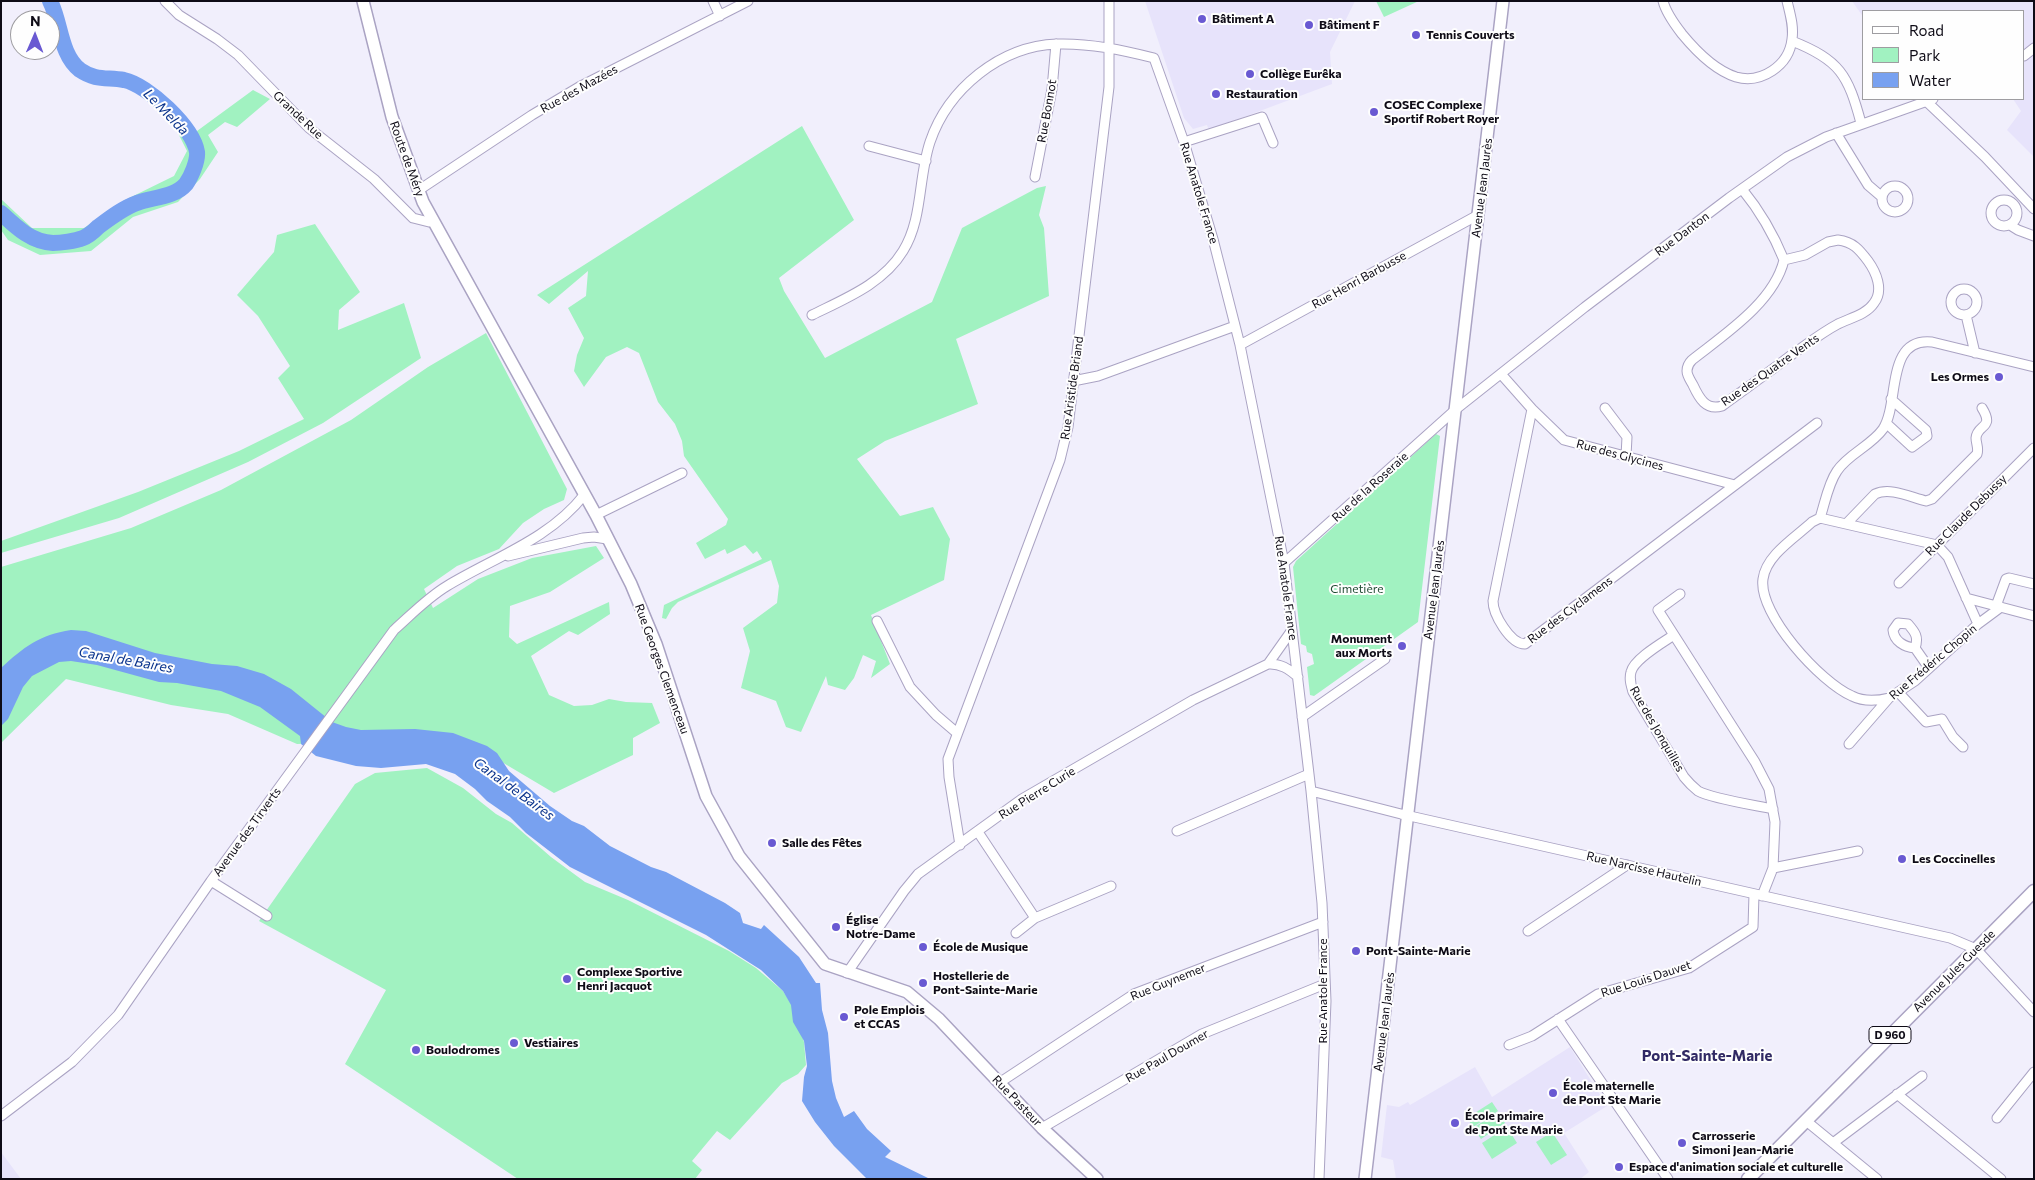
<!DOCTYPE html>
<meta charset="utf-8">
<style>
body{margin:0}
#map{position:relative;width:2035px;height:1180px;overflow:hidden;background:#f1effc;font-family:Commissioner,sans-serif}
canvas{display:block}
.frame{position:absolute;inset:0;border:2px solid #0e0b16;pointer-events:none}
.legend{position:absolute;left:1862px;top:10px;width:162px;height:90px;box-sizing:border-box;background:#fefefe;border:1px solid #9e9da1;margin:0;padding:6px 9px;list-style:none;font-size:15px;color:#0e0b16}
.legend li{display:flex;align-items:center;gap:10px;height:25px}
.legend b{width:25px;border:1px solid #9e9da1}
.north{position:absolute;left:10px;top:10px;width:50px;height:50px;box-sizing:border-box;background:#fefefe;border:1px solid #9e9da1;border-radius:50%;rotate:1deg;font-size:14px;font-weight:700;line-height:20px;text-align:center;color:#0e0b16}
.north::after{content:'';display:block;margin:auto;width:18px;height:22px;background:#6959d2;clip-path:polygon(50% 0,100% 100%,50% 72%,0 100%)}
</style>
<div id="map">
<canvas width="2035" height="1180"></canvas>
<div class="frame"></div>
<ul class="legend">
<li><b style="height:6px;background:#fff"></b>Road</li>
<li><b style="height:14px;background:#a1f2c1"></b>Park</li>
<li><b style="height:14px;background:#78a1f0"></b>Water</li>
</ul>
<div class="north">N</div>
</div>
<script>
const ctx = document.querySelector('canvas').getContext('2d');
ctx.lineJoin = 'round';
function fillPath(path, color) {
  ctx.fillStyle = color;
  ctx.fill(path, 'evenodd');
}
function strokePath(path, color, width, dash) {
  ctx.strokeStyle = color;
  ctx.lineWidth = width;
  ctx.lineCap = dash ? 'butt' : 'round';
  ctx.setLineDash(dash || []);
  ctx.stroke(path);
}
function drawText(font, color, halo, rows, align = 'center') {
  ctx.font = font + ' Commissioner,sans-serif';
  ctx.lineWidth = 4;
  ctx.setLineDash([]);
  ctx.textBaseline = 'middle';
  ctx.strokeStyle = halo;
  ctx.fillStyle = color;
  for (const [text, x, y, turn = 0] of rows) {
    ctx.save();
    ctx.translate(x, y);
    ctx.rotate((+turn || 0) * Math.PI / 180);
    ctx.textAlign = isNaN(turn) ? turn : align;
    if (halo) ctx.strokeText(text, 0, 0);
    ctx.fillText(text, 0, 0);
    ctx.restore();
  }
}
const built = new Path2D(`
 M 1145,1 L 1355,1 L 1330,52 L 1332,84 L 1209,130 L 1207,125 L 1193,129 L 1184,118 Z
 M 1852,1 L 2034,1 L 2034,157 L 2007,130 L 2021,111 L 2013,99 L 2024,99 L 2024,11 L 1864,11 L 1864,18 Z
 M 1570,1047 L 1607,1106 L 1564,1133 L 1589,1172 L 1580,1179 L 1396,1179 L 1393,1160 L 1381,1157 L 1387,1105 L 1399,1107 L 1408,1102 L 1410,1105 L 1475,1067 L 1492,1097 Z
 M 1,1152 L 21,1179 L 1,1179 Z`);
const green = new Path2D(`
 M 1376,1 L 1419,1 L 1384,17 Z
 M 253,90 L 270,99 L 237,127 L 225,122 L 208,135 L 218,152 L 200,179 L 178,202 L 133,217 L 91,251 L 40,255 L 8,240 L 1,230 L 1,199 L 32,228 L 84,228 L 123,201 L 174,176 L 187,151 L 173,123 L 197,131 Z
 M 802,126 L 854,220 L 779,278 L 784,291 L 825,358 L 932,302 L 962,228 L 1037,188 L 1046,186 L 1039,215 L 1044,228 L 1049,296 L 956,339 L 978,404 L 885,441 L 857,459 L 900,516 L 933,507 L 950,539 L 944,580 L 871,615 L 890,664 L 871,678 L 876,661 L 863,655 L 854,678 L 845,690 L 828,685 L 826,676 L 801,732 L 786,727 L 776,701 L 741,688 L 750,651 L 743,628 L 777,603 L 779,586 L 771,560 L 678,602 L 672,608 L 666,619 L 662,618 L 664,605 L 762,559 L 757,551 L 753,554 L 745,545 L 727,554 L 725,549 L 705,559 L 696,543 L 726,525 L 728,519 L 684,456 L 682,441 L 675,424 L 658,402 L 639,353 L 627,347 L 606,357 L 584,387 L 574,371 L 577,355 L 584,338 L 568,308 L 586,296 L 588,271 L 549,304 L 537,295 Z
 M 315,224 L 360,292 L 339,310 L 338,330 L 404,303 L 421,358 L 323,423 L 248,462 L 119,518 L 1,553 L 1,541 L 138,492 L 239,451 L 304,419 L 278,378 L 290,366 L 258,316 L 237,295 L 274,252 L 277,235 Z
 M 486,333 L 567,489 L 564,500 L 544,509 L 523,523 L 499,549 L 457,566 L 424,589 L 433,608 L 478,579 L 532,558 L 596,546 L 604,558 L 550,592 L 510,606 L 509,637 L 517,644 L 609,602 L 610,614 L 578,635 L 569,631 L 531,656 L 549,695 L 574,706 L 592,705 L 609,699 L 626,702 L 652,703 L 660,723 L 633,738 L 633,755 L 554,793 L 463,739 L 297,744 L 228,714 L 171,705 L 66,679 L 1,743 L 1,567 L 131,528 L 221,490 L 351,420 L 428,367 Z
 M 1436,434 L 1440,436 L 1418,622 L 1314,696 L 1310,695 L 1307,667 L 1314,664 L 1312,654 L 1307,652 L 1306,646 L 1301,644 L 1293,567 L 1296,561 Z
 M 427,768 L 463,788 L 496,814 L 512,823 L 551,857 L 585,882 L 628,900 L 729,951 L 756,968 L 783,991 L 794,1008 L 804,1042 L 806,1065 L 798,1074 L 782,1083 L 730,1140 L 717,1131 L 692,1161 L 702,1170 L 695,1179 L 518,1179 L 345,1064 L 386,990 L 259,921 L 355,784 L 375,773 Z
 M 1492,1102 L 1498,1111 L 1473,1127 L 1467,1118 Z
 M 1498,1112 L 1505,1123 L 1481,1139 L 1473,1128 Z
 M 1507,1127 L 1517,1143 L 1492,1159 L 1482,1143 Z
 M 1552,1132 L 1567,1155 L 1551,1165 L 1536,1142 Z`);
const water = new Path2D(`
 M 71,630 L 86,631 L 155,653 L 212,664 L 237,666 L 264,674 L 291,689 L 332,722 L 346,727 L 361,730 L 415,729 L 453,733 L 487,746 L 497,753 L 509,771 L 550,806 L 572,821 L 584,826 L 610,846 L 651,867 L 666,872 L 725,903 L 740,913 L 743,923 L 761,929 L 764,925 L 799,957 L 816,983 L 820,983 L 822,1010 L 828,1033 L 832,1081 L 836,1098 L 844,1117 L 854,1111 L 867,1129 L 891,1151 L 885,1157 L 930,1179 L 867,1179 L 834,1146 L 815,1122 L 802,1101 L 804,1077 L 807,1066 L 804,1041 L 793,1022 L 791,1005 L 783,991 L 761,970 L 706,935 L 570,867 L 526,833 L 510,817 L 487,801 L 475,789 L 455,774 L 426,764 L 381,768 L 356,766 L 316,756 L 301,744 L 300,736 L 260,707 L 221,691 L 177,683 L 159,682 L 97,665 L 71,661 L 59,662 L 32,676 L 23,687 L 8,719 L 1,726 L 1,668 C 24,647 39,635 71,630 Z`);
const river = new Path2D(`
 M 1,213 C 16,227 31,242 53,243 C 61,243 75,241 83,238 C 88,236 94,231 98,227 C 110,218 123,208 137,203 C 152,197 174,198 186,184 C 191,177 198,161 197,152 C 193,127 148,85 124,80 C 107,77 96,81 80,70 C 60,55 61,22 50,1`);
const minor = new Path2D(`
 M 165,1 L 179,15 L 217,39 L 238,55 L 309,128 L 374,179 L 413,218 L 429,222 L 433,219
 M 713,1 L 720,16
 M 1663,1 C 1666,13 1675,25 1682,34 C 1696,51 1714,70 1736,77 C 1761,84 1789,66 1792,39 C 1794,26 1790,14 1787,1
 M 1792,41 C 1840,60 1848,75 1861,123
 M 2024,56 L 2034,48
 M 1926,101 L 1985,157 L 2034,209
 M 1836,133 L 1868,185 L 1882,197
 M 1184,142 L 1262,117 L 1273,143
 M 869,146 L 926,161
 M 1035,177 L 1052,89 L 1056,44
 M1882 199a13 13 0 1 1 26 0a13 13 0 1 1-26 0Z
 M 1742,189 C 1760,211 1773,233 1784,260
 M 419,190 L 532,115 L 579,87 L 748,1
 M1991 213a13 13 0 1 1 26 0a13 13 0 1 1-26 0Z
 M 2010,225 L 2018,230 L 2034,236
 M 1838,240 C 1853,242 1859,249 1868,261 C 1876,272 1884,290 1874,303 C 1866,315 1850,318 1838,324 C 1821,333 1806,345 1790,356 C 1768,373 1745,389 1722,406 C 1706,411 1699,398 1693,385 C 1691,381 1687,376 1687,371 C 1687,366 1689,363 1692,360 C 1725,334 1774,302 1784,260 L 1805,255 L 1828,242 Z
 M1951 302a13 13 0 1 1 26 0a13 13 0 1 1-26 0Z
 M 812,315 C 844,299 883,284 903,251 C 923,219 918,178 930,142 C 948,89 1000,46 1057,44 C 1090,43 1122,50 1154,58 L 1184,142 L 1213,239 L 1240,345 L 1284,563 L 1311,791 L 1322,903 L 1326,1001 L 1319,1179
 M 1966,315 L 1975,353
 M 1240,345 L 1478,215
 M 1501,374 L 1532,409 L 1564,440 L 1735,485
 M 1073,381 L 1098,376 L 1235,326
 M 1605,408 L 1627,437 L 1626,456
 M 1532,409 L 1493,601 C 1493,614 1510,644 1525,644 L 1817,423
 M 1886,423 L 1912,447 L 1927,436 L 1926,430 L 1891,399
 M 596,515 L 682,473
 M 1820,518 C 1825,503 1828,484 1837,471 C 1848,454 1871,446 1883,429 C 1900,403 1885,337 1932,342 L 2034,367
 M 1820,518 L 1812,522 C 1796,537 1766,555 1763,579 C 1758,614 1821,683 1852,696 C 1864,702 1877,701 1889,698
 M 1820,518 L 1937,545 L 1948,557 L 1978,624
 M 1847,523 L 1875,494 C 1890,487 1910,497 1926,501 L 1932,499 L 1977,454 C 1979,448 1976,444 1976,438 C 1977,424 1995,429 1982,408
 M 508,556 L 583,538 L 594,537 L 607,539
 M 1284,563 L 1455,410 L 1585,307 L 1729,198 L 1787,157 L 1826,137 L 1933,99
 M 1899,583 L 2034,448
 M 1680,594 L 1658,610 L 1755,762 L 1769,789 L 1775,822 L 1773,868 L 1762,896
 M 1966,598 L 2034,616
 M 1996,606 L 2006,579 L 2009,578 L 2034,584
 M 877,621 L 910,687 L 936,715 L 957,733
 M 1674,635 C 1662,643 1634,659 1631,672 C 1629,679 1631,685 1633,692 L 1684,777 C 1688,782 1693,787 1698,791 C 1713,799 1754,805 1773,809
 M 1915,648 C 1904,647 1894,641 1893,630 L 1898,623 L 1908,624 C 1915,632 1919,637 1915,648 L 1929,668
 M 1268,664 L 1292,630
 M 1899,693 L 1926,722 L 1942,719 L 1953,737 L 1963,747
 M 1302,717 L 1385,659
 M 1849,744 L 1889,698 L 1915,681 L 1978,624 L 2001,607
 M 1311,791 L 1401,814 L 1950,938 L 1976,949 L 2034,1012
 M 1177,831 L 1309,774
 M 978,832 L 1035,918 L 1111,886
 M 960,845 L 949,777 L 948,759 L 1060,460 L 1068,427 L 1109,87 L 1109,1
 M 1773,868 L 1858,851
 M 211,881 L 267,916
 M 1528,931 L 1627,865
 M 1016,933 L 1035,918
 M 847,973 L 904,891 L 918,874 L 1022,799 L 1193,700 L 1268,664 C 1280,663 1289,669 1298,677
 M 1558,1019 L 1668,1179
 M 1509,1045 L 1532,1036 L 1598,994 L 1689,968 L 1753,927 L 1754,894
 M 999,1083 L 1134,994 L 1323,922
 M 1897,1094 L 2001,1179
 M 1,1116 L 72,1062 L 118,1015 L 211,881 L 394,630 C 411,615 427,598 447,586 C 493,558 550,539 584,495
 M 1997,1118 L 2034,1072
 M 1805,1120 L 1877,1179
 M 1042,1128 L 1202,1034 L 1325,984
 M 1833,1143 L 1922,1076`);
const secondary = new Path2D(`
 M 363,1 L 392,117 L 423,202 L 596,515 L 631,584 L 656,644 L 706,796 L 739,856 L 825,964 L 907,992 L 939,1019 L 1042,1128 L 1097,1179
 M 1365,1179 L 1503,1`);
const primary = new Path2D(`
 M 1748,1179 L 2034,891`);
const markers = [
 [1202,19,5,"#6959d2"],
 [1309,25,5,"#6959d2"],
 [1416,35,5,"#6959d2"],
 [1250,74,5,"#6959d2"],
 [1216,94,5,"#6959d2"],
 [1374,112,5,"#6959d2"],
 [1999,377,5,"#6959d2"],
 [1402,646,5,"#6959d2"],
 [772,843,5,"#6959d2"],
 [1902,859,5,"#6959d2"],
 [836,927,5,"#6959d2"],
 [923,947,5,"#6959d2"],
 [1356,951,5,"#6959d2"],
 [567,979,5,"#6959d2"],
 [923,983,5,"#6959d2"],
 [844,1017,5,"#6959d2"],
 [514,1043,5,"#6959d2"],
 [416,1050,5,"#6959d2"],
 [1553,1093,5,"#6959d2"],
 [1455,1123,5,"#6959d2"],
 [1682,1143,5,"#6959d2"],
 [1619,1167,5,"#6959d2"]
];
const shields = [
 [1890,1035,42]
];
const shieldNames = [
 ["D 960",1890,1035]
];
const poiNames = [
 ["Bâtiment A",1212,19],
 ["Bâtiment F",1319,25],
 ["Tennis Couverts",1426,35],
 ["Collège Eurêka",1260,74],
 ["Restauration",1226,94],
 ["COSEC Complexe",1384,105],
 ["Sportif Robert Royer",1384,119],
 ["Les Ormes",1989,377,"right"],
 ["Monument",1392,639,"right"],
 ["aux Morts",1392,653,"right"],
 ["Salle des Fêtes",782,843],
 ["Les Coccinelles",1912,859],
 ["Église",846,920],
 ["Notre-Dame",846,934],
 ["École de Musique",933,947],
 ["Pont-Sainte-Marie",1366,951],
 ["Complexe Sportive",577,972],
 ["Henri Jacquot",577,986],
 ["Hostellerie de",933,976],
 ["Pont-Sainte-Marie",933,990],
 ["Pole Emplois",854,1010],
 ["et CCAS",854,1024],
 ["Vestiaires",524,1043],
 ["Boulodromes",426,1050],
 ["École maternelle",1563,1086],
 ["de Pont Ste Marie",1563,1100],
 ["École primaire",1465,1116],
 ["de Pont Ste Marie",1465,1130],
 ["Carrosserie",1692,1136],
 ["Simoni Jean-Marie",1692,1150],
 ["Espace d'animation sociale et culturelle",1629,1167]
];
const streetNames = [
 ["Rue des Mazées",579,89,-29],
 ["Rue Bonnot",1047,111,-80],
 ["Grande Rue",298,115,43],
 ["Route de Méry",407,159,70],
 ["Avenue Jean Jaurès",1482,188,-83],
 ["Rue Anatole France",1199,193,73],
 ["Rue Danton",1682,234,-37],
 ["Rue Henri Barbusse",1359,280,-29],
 ["Rue des Quatre Vents",1770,370,-35],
 ["Rue Aristide Briand",1072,388,-82],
 ["Rue des Glycines",1620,455,15],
 ["Rue de la Roseraie",1370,487,-42],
 ["Rue Claude Debussy",1966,515,-45],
 ["Rue Anatole France",1286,588,82],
 ["Avenue Jean Jaurès",1434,590,-83],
 ["Rue des Cyclamens",1570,610,-37],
 ["Rue Frédéric Chopin",1933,662,-40],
 ["Rue Georges Clemenceau",662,669,70],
 ["Rue des Jonquilles",1657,729,60],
 ["Rue Pierre Curie",1037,793,-32],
 ["Avenue des Tirverts",247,832,-54],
 ["Rue Narcisse Hautelin",1644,869,13],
 ["Avenue Jules Guesde",1954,971,-45],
 ["Rue Louis Dauvet",1646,979,-18],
 ["Rue Guynemer",1168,982,-22],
 ["Rue Anatole France",1323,991,-90],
 ["Avenue Jean Jaurès",1384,1022,-83],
 ["Rue Paul Doumer",1167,1056,-30],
 ["Rue Pasteur",1017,1101,46]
];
const parkNames = [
 ["Cimetière",1357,589]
];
const waterNames = [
 ["Le Melda",166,112,46],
 ["Canal de Baires",126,660,10],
 ["Canal de Baires",514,789,36]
];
const quarterNames = [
 ["Pont-Sainte-Marie",1707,1056]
];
fillPath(built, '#e7e3fb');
fillPath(green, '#a1f2c1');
fillPath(water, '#78a1f0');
strokePath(river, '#78a1f0', 16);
strokePath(minor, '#aaa3c3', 11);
strokePath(secondary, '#aaa3c3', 14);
strokePath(primary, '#aaa3c3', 15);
strokePath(minor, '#fff', 9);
strokePath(secondary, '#fff', 11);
strokePath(primary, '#fff', 12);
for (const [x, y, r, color] of markers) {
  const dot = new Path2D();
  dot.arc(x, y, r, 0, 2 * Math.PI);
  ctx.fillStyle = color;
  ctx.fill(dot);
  strokePath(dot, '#fefefe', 2);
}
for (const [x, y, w] of shields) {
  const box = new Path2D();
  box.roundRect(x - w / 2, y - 8.5, w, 17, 4);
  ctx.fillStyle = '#fefefe';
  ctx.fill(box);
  strokePath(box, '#0e0b16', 1);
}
drawText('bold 11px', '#0e0b16', null, shieldNames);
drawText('bold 12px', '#0e0b16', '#fefefe', poiNames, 'left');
drawText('12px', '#0e0b16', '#fefefe', streetNames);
drawText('12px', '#214b33', '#fefefe', parkNames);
drawText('italic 14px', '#0a338c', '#fefefe', waterNames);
drawText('bold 15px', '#312a64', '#fefefe', quarterNames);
</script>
